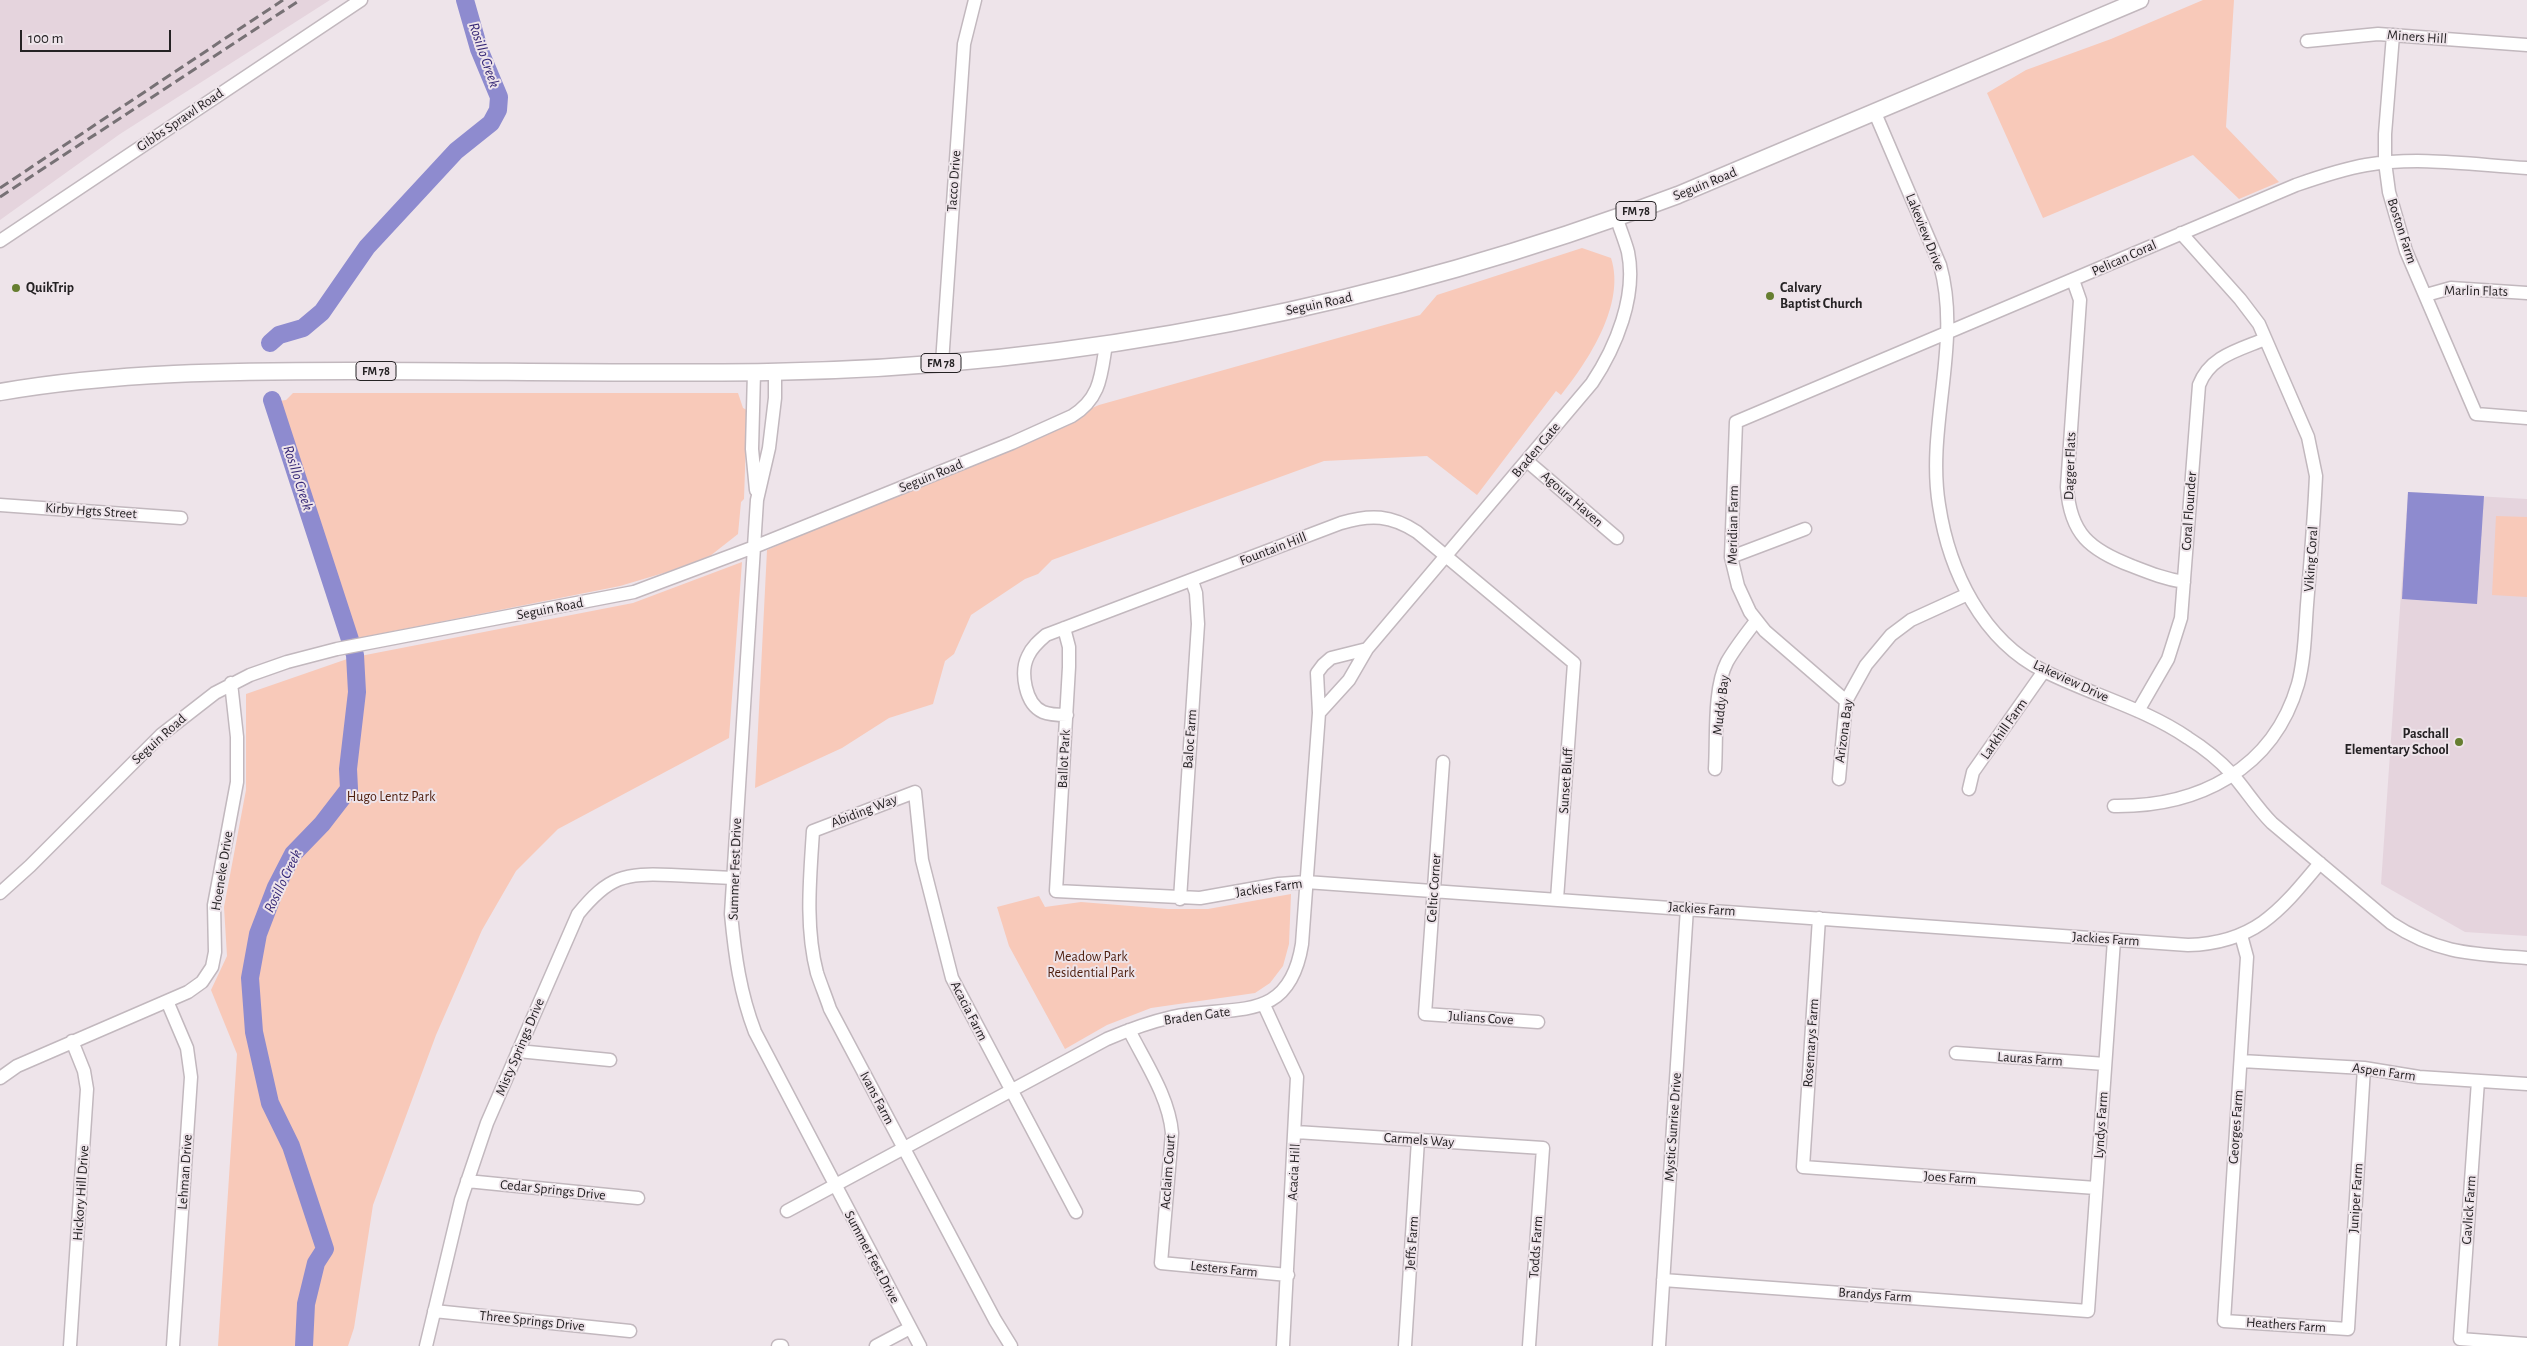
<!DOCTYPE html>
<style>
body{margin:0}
#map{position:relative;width:2527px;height:1346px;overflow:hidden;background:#eee4ea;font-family:"Alegreya Sans",sans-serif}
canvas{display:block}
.scale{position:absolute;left:20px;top:30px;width:151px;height:22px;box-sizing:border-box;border:2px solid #252224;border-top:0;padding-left:6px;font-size:15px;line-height:18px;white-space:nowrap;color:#252224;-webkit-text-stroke:4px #eee4ea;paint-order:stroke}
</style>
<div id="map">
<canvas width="2527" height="1346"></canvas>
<div class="scale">100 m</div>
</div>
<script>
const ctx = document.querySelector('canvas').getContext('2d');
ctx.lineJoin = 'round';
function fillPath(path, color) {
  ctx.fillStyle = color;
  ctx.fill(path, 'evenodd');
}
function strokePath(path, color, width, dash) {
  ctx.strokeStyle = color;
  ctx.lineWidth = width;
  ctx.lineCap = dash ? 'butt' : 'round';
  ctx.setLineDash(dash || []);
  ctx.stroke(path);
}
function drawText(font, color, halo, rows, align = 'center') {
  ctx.font = font + ' "Alegreya Sans",sans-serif';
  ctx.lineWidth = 4;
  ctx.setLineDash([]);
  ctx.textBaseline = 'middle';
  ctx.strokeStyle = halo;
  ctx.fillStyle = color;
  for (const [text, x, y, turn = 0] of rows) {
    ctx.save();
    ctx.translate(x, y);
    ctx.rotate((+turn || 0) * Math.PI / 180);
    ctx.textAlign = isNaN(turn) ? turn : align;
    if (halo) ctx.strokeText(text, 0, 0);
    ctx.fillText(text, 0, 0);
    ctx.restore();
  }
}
const built = new Path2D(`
 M 0,0 L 330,0 L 120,134 L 0,220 Z
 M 2408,492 L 2527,499 L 2527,936 L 2465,932 L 2381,884 Z`);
const green = new Path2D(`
 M 2203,0 L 2234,0 L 2226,127 L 2279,182 L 2239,199 L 2193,155 L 2043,218 L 1987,93 L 2026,70 L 2111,39 Z
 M 1582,248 L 1611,258 C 1626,304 1588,361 1561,395 L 1556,391 L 1477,495 L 1427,456 L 1324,461 L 1052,560 L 1038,574 L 1025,579 L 971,615 L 954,654 L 945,661 L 933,704 L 889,718 L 842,748 L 755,788 L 767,550 L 1099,405 L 1420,315 L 1437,295 Z
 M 293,393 L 738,393 L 743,408 L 747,410 L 744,499 L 741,502 L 738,534 L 710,556 L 667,572 L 620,586 L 354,639 L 279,401 L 286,400 Z
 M 2496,516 L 2527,517 L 2527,597 L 2492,595 Z
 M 742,562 L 729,738 L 558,829 L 516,871 L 482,930 L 436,1035 L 373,1205 L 354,1328 L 348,1346 L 218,1346 L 237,1054 L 211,990 L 227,956 L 224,907 L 246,790 L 246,694 L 350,658 L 633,603 Z
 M 1291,894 L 1289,944 L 1283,966 L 1270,983 L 1255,993 L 1151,1008 L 1107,1025 L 1065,1049 L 1009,946 L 997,907 L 1039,896 L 1045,907 L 1081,902 L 1168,909 L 1208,909 Z`);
const water = new Path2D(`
 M 2408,492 L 2484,496 L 2477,604 L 2402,599 Z`);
const river = new Path2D(`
 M 270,343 L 279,335 L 303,328 L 322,312 L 367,247 L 456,151 L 491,123 L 498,110 L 499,97 L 479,49 L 465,0
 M 272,400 L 355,655 L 357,692 L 348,769 L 349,789 L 322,824 L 293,854 L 276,887 L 258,934 L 250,978 L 254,1032 L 270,1103 L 291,1146 L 325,1249 L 316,1263 L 306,1304 L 304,1346`);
const minor = new Path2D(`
 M 2393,35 L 2385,134 L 2385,162 L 2389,192 L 2406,251 L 2476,414 L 2527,418
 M 2307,41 L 2378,34 L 2527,45
 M 1875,113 L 1940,265 C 1962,343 1926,426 1939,505 C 1949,571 1982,640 2044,671 C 2092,695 2144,708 2188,738 C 2204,748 2219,760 2232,774 C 2246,790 2257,808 2272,823 L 2391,923 C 2438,954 2473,954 2527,958
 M 0,241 L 361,0
 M 2073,280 L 2080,300 L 2067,487 C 2070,534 2090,550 2132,566 C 2150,573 2165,579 2184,582
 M 2426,295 L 2451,288 L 2527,293
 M 942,363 L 964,44 L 975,0
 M 754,372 L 752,449 L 756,490
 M 775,372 L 775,398 L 769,448 L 757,500 L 754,547 L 731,914 C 735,956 740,993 755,1032 L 920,1346
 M 1527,461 L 1617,538
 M 0,505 L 181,518
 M 1731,557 L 1805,529
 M 1064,628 L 1069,647 L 1069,667 L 1056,891 L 1200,898 L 1279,884 L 1306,882 L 2188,945 C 2255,943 2280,911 2320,863
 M 1846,701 L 1765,631 L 1750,612 L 1738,586 L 1731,557 L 1736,422 C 1923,342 2110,263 2296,185 C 2319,177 2343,169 2366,165 C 2419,156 2475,165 2527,168
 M 2138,711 L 2168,659 L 2181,618 L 2199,385 C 2210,356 2239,350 2265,339
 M 1319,713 L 1349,680 L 1367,649 L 1592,383 C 1616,347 1637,296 1628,252 C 1625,241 1620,229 1617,219
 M 1067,715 C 1059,715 1050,715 1043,712 C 1025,704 1020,672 1028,656 C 1032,647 1039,641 1046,635 L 1341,523 C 1371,514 1391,515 1417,532 L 1574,663 L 1557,899
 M 1443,762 L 1425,1014 L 1538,1022
 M 1715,769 C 1717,739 1713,689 1727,662 C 1735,648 1746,634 1756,621
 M 1839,779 L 1846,701 L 1866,665 L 1891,635 L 1911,620 L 1968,594
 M 1969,789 L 1973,772 L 2044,671
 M 2114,806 C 2198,807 2273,770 2298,684 C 2305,658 2305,631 2307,605 C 2310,568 2313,531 2315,495 L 2316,476 L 2308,437 L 2259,324 L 2240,299 L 2181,233
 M 0,893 L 30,866 L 161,735 L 215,693 L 250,675 L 287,662 L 337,649 L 634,592 L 754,547 L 1012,443 L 1072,416 C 1101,398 1101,375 1106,344
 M 1180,899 L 1198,624 L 1196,593 L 1192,581
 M 1819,918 L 1803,1167 L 2096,1188
 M 2241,935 L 2247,957 L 2224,1321 L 2348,1329 L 2364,1068
 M 167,1001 L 187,1048 L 191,1077 L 173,1346
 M 1264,1005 L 1297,1077 L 1283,1346
 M 1129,1030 C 1145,1062 1169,1097 1172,1133 L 1161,1263 L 1288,1275
 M 518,1051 L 610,1060
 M 1956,1053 L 2105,1064
 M 2241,1061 L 2364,1068 L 2419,1077 L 2527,1084
 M 0,1078 L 17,1066 L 188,992 L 202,982 L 212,967 L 215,952 L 214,905 L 237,782 L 237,737 L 231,683
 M 2478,1081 L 2460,1339 L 2527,1344
 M 1296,1132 L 1543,1148 L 1529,1346
 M 467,1181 L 638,1198
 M 787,1211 L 1107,1039 C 1128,1030 1150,1022 1172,1017 C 1233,1004 1289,1026 1302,944 L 1319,713 L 1317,673 L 1323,665 L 1331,658 L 1367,649
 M 1663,1280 L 2088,1311 L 2114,940
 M 434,1311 L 630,1331
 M 70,1346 L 87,1089 L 84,1071 L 72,1041
 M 426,1346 L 461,1200 L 487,1123 L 578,914 C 609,876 624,873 671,875 C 692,876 712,877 733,878
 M 778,1346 L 782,1346
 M 876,1346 L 910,1328
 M 1011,1346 L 995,1320 L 830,1009 C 826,997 821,985 817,973 C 805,927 810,878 813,831 L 915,792 L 922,860 L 952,978 L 1076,1212
 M 1405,1346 L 1418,1140
 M 1659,1346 L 1687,908`);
const major = new Path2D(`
 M 0,392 C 116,372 232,371 349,371 C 489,371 629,374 768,372 C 1079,367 1388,305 1678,195 L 2140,0`);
const rail = new Path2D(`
 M 0,188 L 283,0
 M 0,197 L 300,0`);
const markers = [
 [16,288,5,"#667e30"],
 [1770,296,5,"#667e30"],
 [2459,742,5,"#667e30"]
];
const shields = [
 [1636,211,40],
 [941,363,40],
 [376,371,40]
];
const shieldNames = [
 ["FM 78",1636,211],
 ["FM 78",941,363],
 ["FM 78",376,371]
];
const streetNames = [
 ["Miners Hill",2417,37,4],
 ["Gibbs Sprawl Road",180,120,-34],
 ["Tacco Drive",954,181,-86],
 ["Seguin Road",1705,184,-22],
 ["Boston Farm",2402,231,72],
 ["Lakeview Drive",1925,232,68],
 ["Pelican Coral",2124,258,-24],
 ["Marlin Flats",2476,291,1],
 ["Seguin Road",1319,304,-12],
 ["Braden Gate",1536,450,-50],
 ["Dagger Flats",2070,466,-88],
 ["Seguin Road",931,476,-22],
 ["Agoura Haven",1572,499,41],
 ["Kirby Hgts Street",91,511,4],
 ["Coral Flounder",2189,511,-86],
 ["Meridian Farm",1733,525,-89],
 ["Fountain Hill",1273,549,-21],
 ["Viking Coral",2311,559,-86],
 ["Seguin Road",550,609,-11],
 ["Lakeview Drive",2071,681,25],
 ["Muddy Bay",1721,705,-83],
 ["Larkhill Farm",2004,729,-55],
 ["Arizona Bay",1844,731,-82],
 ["Seguin Road",159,739,-42],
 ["Baloc Farm",1190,739,-86],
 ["Ballot Park",1064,759,-87],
 ["Sunset Bluff",1566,781,-86],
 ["Abiding Way",864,811,-21],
 ["Summer Fest Drive",735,869,-88],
 ["Hoeneke Drive",222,871,-81],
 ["Jackies Farm",1269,888,-8],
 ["Celtic Corner",1434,888,-86],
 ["Jackies Farm",1702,909,4],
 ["Jackies Farm",2106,939,4],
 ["Acacia Farm",969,1011,63],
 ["Braden Gate",1197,1016,-8],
 ["Julians Cove",1481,1018,4],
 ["Rosemarys Farm",1811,1043,-86],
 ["Misty Springs Drive",520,1047,-67],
 ["Lauras Farm",2030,1059,4],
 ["Aspen Farm",2384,1072,8],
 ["Ivans Farm",877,1098,62],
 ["Lyndys Farm",2101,1125,-86],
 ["Mystic Sunrise Drive",1673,1127,-86],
 ["Georges Farm",2236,1127,-86],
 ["Carmels Way",1419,1140,4],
 ["Lehman Drive",185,1172,-86],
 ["Acclaim Court",1168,1172,-86],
 ["Acacia Hill",1294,1172,-87],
 ["Joes Farm",1950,1178,4],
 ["Cedar Springs Drive",553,1190,6],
 ["Hickory Hill Drive",81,1193,-86],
 ["Juniper Farm",2356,1198,-86],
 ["Gavlick Farm",2469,1210,-86],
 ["Jeffs Farm",1412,1243,-86],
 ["Todds Farm",1536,1247,-86],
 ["Summer Fest Drive",872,1257,62],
 ["Lesters Farm",1224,1269,6],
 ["Brandys Farm",1875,1295,4],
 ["Three Springs Drive",532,1321,6],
 ["Heathers Farm",2286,1325,4]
];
const poiNames = [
 ["QuikTrip",26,288],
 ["Calvary",1780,288],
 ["Baptist Church",1780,304],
 ["Paschall",2449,734,"right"],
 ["Elementary School",2449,750,"right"]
];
const parkNames = [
 ["Hugo Lentz Park",391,797],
 ["Meadow Park",1091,957],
 ["Residential Park",1091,973]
];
const waterNames = [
 ["Rosillo Creek",484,55,71],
 ["Rosillo Creek",298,478,72],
 ["Rosillo Creek",283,881,-64]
];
fillPath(built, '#e5d4dd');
fillPath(green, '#f8c9b9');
fillPath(water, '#8e8bcf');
strokePath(river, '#8e8bcf', 18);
strokePath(minor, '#c2b8be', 15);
strokePath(major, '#c2b8be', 19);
strokePath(minor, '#fff', 12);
strokePath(major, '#fff', 16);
strokePath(rail, '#777175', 3, [10, 5]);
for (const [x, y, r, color] of markers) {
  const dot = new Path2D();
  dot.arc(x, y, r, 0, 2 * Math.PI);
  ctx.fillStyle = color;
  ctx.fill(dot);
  strokePath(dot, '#eee4ea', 2);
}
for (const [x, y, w] of shields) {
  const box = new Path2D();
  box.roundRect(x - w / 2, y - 9.5, w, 19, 4);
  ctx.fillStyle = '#eee4ea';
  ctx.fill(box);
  strokePath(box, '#252224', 1);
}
drawText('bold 12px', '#252224', null, shieldNames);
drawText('14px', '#252224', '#eee4ea', streetNames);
drawText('bold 14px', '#252224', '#eee4ea', poiNames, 'left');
drawText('14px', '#4d1d0d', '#eee4ea', parkNames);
drawText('italic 15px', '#342675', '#eee4ea', waterNames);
</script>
